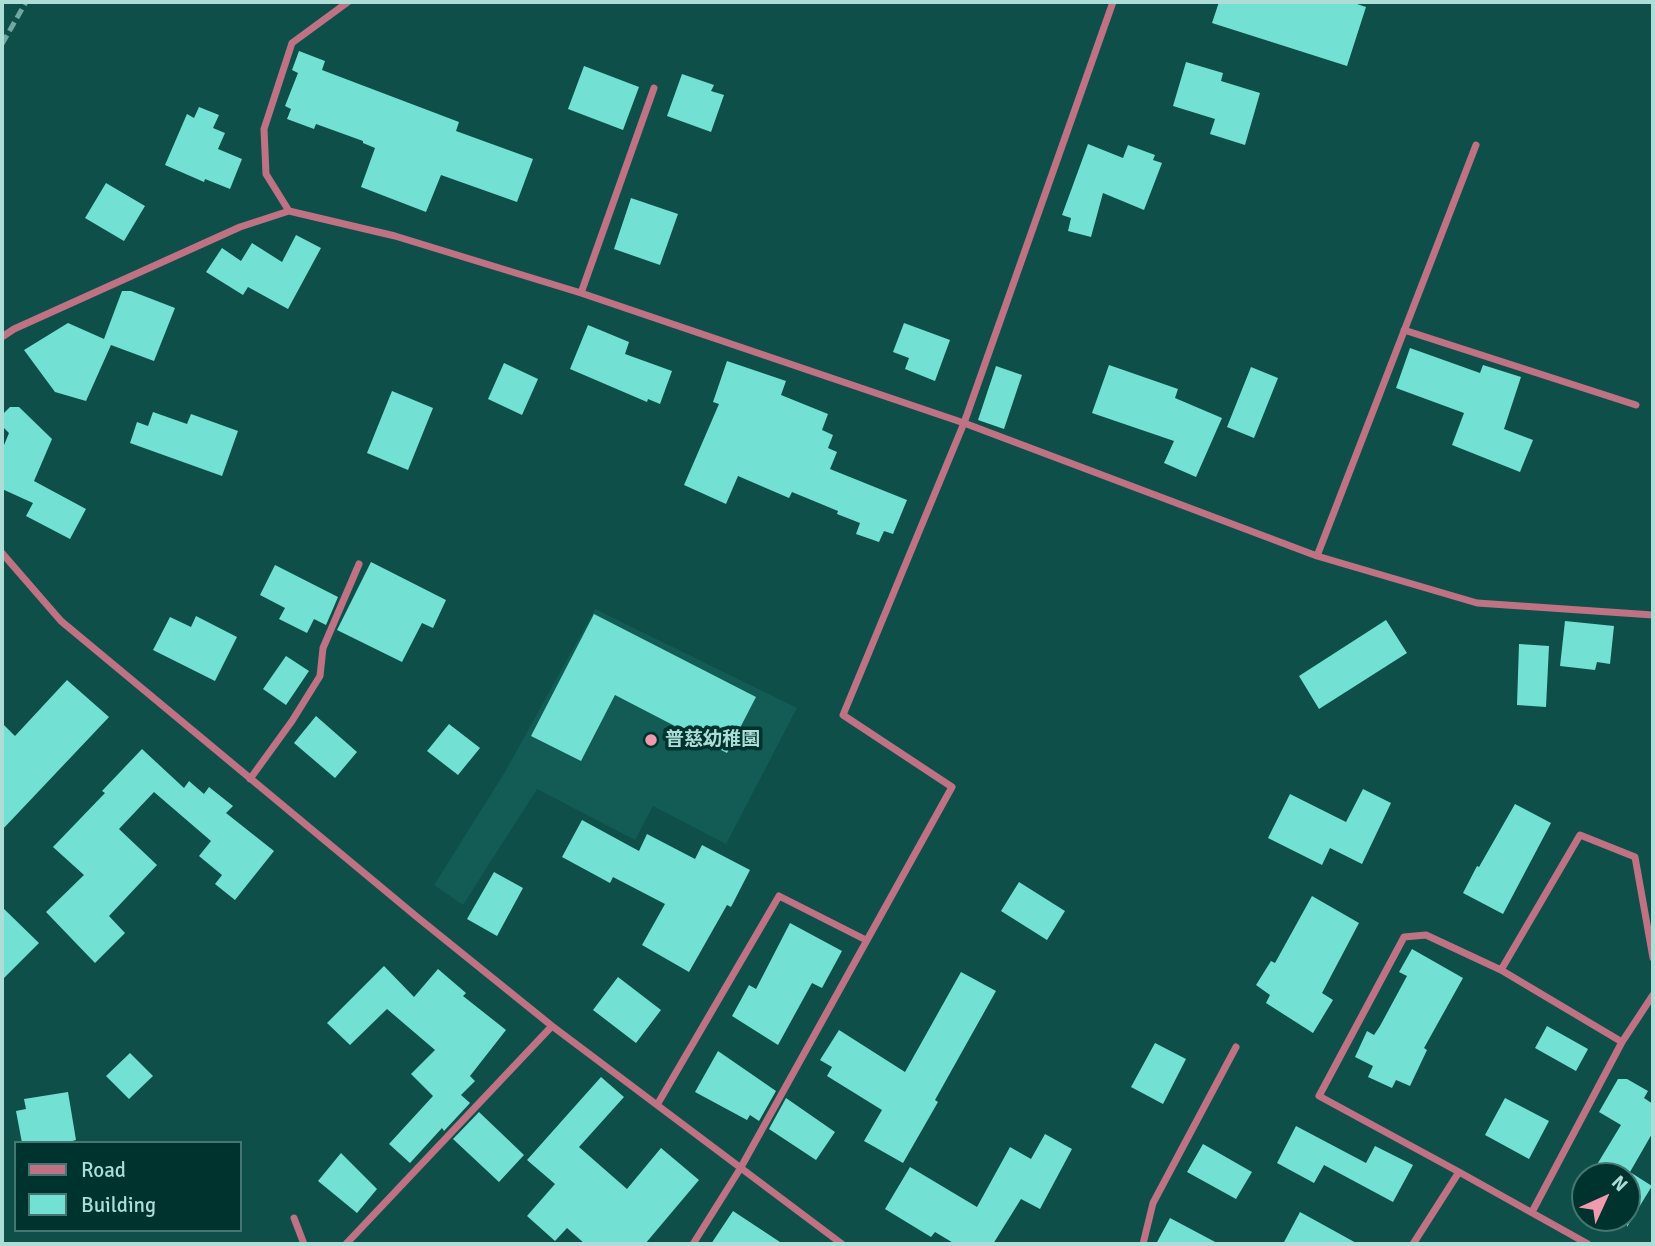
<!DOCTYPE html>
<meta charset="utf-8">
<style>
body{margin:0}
#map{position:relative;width:1655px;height:1246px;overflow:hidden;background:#0f4f49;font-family:Signika,sans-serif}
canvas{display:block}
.frame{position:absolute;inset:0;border:4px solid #acddd7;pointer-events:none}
.legend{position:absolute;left:14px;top:1141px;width:228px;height:91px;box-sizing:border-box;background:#00332e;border:2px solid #457772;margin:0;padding:9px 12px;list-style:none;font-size:21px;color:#acddd7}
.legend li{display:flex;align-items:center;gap:14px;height:35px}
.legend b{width:35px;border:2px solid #457772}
.north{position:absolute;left:1571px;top:1162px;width:70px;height:70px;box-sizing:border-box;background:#00332e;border:2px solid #457772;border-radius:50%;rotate:45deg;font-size:19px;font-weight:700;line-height:28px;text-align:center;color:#acddd7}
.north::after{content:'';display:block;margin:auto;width:24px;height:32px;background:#f29aad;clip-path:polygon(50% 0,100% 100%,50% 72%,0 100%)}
</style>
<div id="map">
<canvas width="1655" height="1246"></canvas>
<div class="frame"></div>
<ul class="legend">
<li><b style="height:9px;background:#be7283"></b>Road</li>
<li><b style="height:19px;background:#73e0d4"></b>Building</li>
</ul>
<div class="north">N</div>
</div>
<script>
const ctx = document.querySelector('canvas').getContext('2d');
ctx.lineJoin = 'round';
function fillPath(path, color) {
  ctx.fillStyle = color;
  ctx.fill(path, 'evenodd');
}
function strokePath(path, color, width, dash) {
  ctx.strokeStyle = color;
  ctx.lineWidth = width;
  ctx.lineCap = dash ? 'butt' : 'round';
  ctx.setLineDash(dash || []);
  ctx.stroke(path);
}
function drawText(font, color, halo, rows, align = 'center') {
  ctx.font = font + ' Signika,"Noto Sans JP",sans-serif';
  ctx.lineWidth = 7;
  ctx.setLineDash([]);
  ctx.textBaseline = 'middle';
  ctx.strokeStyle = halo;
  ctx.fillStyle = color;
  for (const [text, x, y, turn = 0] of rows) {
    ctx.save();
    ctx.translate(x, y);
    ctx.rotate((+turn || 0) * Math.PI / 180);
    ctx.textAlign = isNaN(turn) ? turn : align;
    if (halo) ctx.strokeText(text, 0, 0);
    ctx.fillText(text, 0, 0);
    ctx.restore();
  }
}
const built = new Path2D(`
 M 595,609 L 797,708 L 726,844 L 653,806 L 635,840 L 537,789 L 463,905 L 434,885 L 505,772 Z`);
const building = new Path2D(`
 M 1219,2 L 1351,2 L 1366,7 L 1347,66 L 1212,23 Z
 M 299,51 L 325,61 L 322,70 L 459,122 L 456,131 L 533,159 L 517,202 L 441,175 L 426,212 L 361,187 L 375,148 L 363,143 L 363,141 L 316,124 L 314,129 L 287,119 L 291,109 L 285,106 L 298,73 L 292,70 Z
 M 1186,62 L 1223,73 L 1221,81 L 1260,93 L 1245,145 L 1210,134 L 1215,119 L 1173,106 Z
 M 584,66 L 639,87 L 623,130 L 568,109 Z
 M 682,74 L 714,85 L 711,91 L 724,95 L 711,132 L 667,116 Z
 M 199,107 L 219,115 L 213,128 L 225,133 L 218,149 L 242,159 L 230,189 L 205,179 L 204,182 L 165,165 L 187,114 L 194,118 Z
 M 1088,144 L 1123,158 L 1128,145 L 1155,155 L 1153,160 L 1162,163 L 1144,210 L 1103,193 L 1091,237 L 1068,231 L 1071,218 L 1062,215 Z
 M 106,183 L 145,206 L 124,241 L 85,218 Z
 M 631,198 L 678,214 L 660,265 L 614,249 Z
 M 296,235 L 321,248 L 288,309 L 248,287 L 243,295 L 206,272 L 222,248 L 241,261 L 252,243 L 282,262 Z
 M 122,291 L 131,291 L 175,308 L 154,361 L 111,345 L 86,401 L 55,392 L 24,350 L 68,323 L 104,339 Z
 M 904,323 L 950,340 L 935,381 L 905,369 L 909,358 L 893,352 Z
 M 588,325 L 629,342 L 625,354 L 672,371 L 660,404 L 648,399 L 647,402 L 570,369 Z
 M 1410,348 L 1480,373 L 1483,365 L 1521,377 L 1504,429 L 1533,440 L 1520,472 L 1452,445 L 1464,413 L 1396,388 Z
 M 727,361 L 786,381 L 781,395 L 828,414 L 822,430 L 833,435 L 828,448 L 837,452 L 830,469 L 907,500 L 893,534 L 884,531 L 879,542 L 856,534 L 860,523 L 837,514 L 838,511 L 792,492 L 789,498 L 738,476 L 726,504 L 684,485 L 719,404 L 713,402 Z
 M 504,363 L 538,379 L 522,415 L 488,399 Z
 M 1109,365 L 1178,389 L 1175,398 L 1222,418 L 1196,477 L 1164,463 L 1174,441 L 1092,413 Z
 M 996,366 L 1022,375 L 1004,429 L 978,420 Z
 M 1251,367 L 1278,378 L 1254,438 L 1227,427 Z
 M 392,391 L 433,408 L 408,470 L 367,453 Z
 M 10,407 L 19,407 L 52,439 L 34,481 L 86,509 L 70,539 L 26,516 L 33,503 L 2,489 L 2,450 L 9,433 L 2,426 L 2,415 Z
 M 153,412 L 187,424 L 191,414 L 238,431 L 222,476 L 130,443 L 137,422 L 148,426 Z
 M 371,562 L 446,600 L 433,628 L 422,623 L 402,662 L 337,630 Z
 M 275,565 L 338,597 L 326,625 L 314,619 L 307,633 L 279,619 L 285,608 L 260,595 Z
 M 594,614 L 756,697 L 727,753 L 615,695 L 581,761 L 531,736 Z
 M 196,616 L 237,637 L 215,681 L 153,650 L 170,617 L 191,627 Z
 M 1386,620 L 1407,653 L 1319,709 L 1299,676 Z
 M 1565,621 L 1614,626 L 1610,664 L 1597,662 L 1595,670 L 1560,666 Z
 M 1519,644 L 1549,646 L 1546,707 L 1517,705 Z
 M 286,656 L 309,671 L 286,705 L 263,689 Z
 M 67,680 L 109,717 L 2,830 L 2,723 L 15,736 Z
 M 316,716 L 357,752 L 335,778 L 294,743 Z
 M 449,724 L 480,748 L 458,775 L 427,751 Z
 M 142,749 L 184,788 L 189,781 L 204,794 L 209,787 L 233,806 L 226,813 L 274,851 L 235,900 L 215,884 L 222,875 L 199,856 L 211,841 L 154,792 L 119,829 L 157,865 L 109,916 L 125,933 L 95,963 L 46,912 L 84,875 L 53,847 L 105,793 L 102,791 Z
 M 1363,789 L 1391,803 L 1362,864 L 1330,848 L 1322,865 L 1268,838 L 1290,794 L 1346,822 Z
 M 1515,804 L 1551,823 L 1503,914 L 1463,893 L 1477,866 L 1479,867 Z
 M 582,820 L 639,851 L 647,834 L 695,859 L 702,845 L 750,870 L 731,907 L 727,905 L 689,972 L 642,945 L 665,904 L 613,877 L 610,883 L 562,857 Z
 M 494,872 L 523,888 L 497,936 L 467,919 Z
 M 1019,882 L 1065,911 L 1047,940 L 1001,911 Z
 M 1312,896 L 1359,923 L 1322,993 L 1333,1000 L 1313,1033 L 1266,1003 L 1270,995 L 1256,985 L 1271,961 L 1275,963 Z
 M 2,907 L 39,943 L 2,980 Z
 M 790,923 L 842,951 L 822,988 L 812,983 L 778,1045 L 732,1016 L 749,985 L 756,989 Z
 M 1412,949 L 1463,978 L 1424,1048 L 1427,1050 L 1410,1086 L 1396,1080 L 1392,1088 L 1368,1077 L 1373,1066 L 1355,1057 L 1367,1031 L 1374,1035 L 1380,1026 L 1407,976 L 1399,972 Z
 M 384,966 L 414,997 L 438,969 L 466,993 L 463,996 L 506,1030 L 470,1076 L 475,1081 L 461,1095 L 470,1103 L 444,1131 L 442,1128 L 410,1163 L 389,1144 L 433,1096 L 411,1074 L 435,1050 L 387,1009 L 350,1045 L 327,1023 Z
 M 961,972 L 996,991 L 935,1100 L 938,1102 L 903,1163 L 864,1141 L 882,1110 L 827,1076 L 832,1067 L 820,1060 L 839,1030 L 905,1072 Z
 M 618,977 L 661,1010 L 636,1043 L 593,1010 Z
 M 1547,1026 L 1588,1049 L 1576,1071 L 1535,1048 Z
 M 1155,1043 L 1186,1059 L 1163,1104 L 1131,1087 Z
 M 718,1051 L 776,1091 L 759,1121 L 750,1115 L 747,1120 L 695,1092 Z
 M 130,1053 L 153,1076 L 129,1099 L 106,1076 Z
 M 601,1077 L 624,1097 L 579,1147 L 627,1189 L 661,1148 L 699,1180 L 645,1244 L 585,1244 L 567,1228 L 555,1241 L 527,1216 L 555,1184 L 527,1160 Z
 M 1618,1079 L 1627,1079 L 1648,1091 L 1644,1098 L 1653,1104 L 1653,1132 L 1630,1172 L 1652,1186 L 1627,1227 L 1627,1176 L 1590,1176 L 1621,1125 L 1599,1112 Z
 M 68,1092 L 76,1140 L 65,1143 L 22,1143 L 16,1111 L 26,1109 L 24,1099 Z
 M 786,1098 L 835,1132 L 816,1160 L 769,1129 Z
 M 1505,1098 L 1549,1121 L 1529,1159 L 1485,1135 Z
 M 479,1112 L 524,1155 L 499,1182 L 453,1139 Z
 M 1296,1126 L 1366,1163 L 1375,1146 L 1413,1165 L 1393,1202 L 1324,1165 L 1314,1183 L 1277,1163 Z
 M 1045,1134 L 1072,1149 L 1040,1209 L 1021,1199 L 993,1244 L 955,1244 L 935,1232 L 931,1237 L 885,1209 L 910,1167 L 977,1207 L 1010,1147 L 1031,1159 Z
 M 1203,1144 L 1252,1172 L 1236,1199 L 1187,1172 Z
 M 341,1153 L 377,1189 L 357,1213 L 318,1181 Z
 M 733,1211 L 783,1244 L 711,1244 Z
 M 1300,1212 L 1358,1244 L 1283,1244 Z
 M 1170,1218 L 1219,1244 L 1156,1244 Z`);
const minor = new Path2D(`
 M 289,211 L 266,174 L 264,129 L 292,43 L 348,2
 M 581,293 L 654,88
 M 1404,330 L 1636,405
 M 2,337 L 14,329 L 240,227 L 289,211 L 395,236 L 581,293 L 964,423 L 1317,556 L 1477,603 L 1653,615
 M 2,553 L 61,621 L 417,917 L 552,1026 L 842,1244
 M 1317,556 L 1476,145
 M 250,779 L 292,721 L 320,676 L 323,648 L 359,564
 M 1501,970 L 1580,835 L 1635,857 L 1653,958
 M 1622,1042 L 1653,995
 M 657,1105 L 779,896 L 866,940
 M 1459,1172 L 1319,1096 L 1404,937 L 1426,935 L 1501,970 L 1622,1042 L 1532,1212
 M 294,1218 L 304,1244
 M 346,1244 L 552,1026
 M 693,1244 L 740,1169 L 952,787 L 843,715 L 964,423 L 1113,2
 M 1143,1244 L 1153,1203 L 1236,1047
 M 1413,1244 L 1459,1172 L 1588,1244`);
const rail = new Path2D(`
 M 2,44 L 26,2`);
const markers = [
 [651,740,7,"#f29aad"]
];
const poiNames = [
 ["普慈幼稚園",665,740]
];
fillPath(built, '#135b55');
fillPath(building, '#73e0d4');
strokePath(minor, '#be7283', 7);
strokePath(rail, '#71a7a1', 5, [10, 5]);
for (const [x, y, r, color] of markers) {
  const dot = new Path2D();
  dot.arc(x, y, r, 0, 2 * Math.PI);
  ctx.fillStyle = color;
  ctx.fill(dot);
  strokePath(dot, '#00332e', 2.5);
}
drawText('bold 19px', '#acddd7', '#00332e', poiNames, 'left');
</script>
